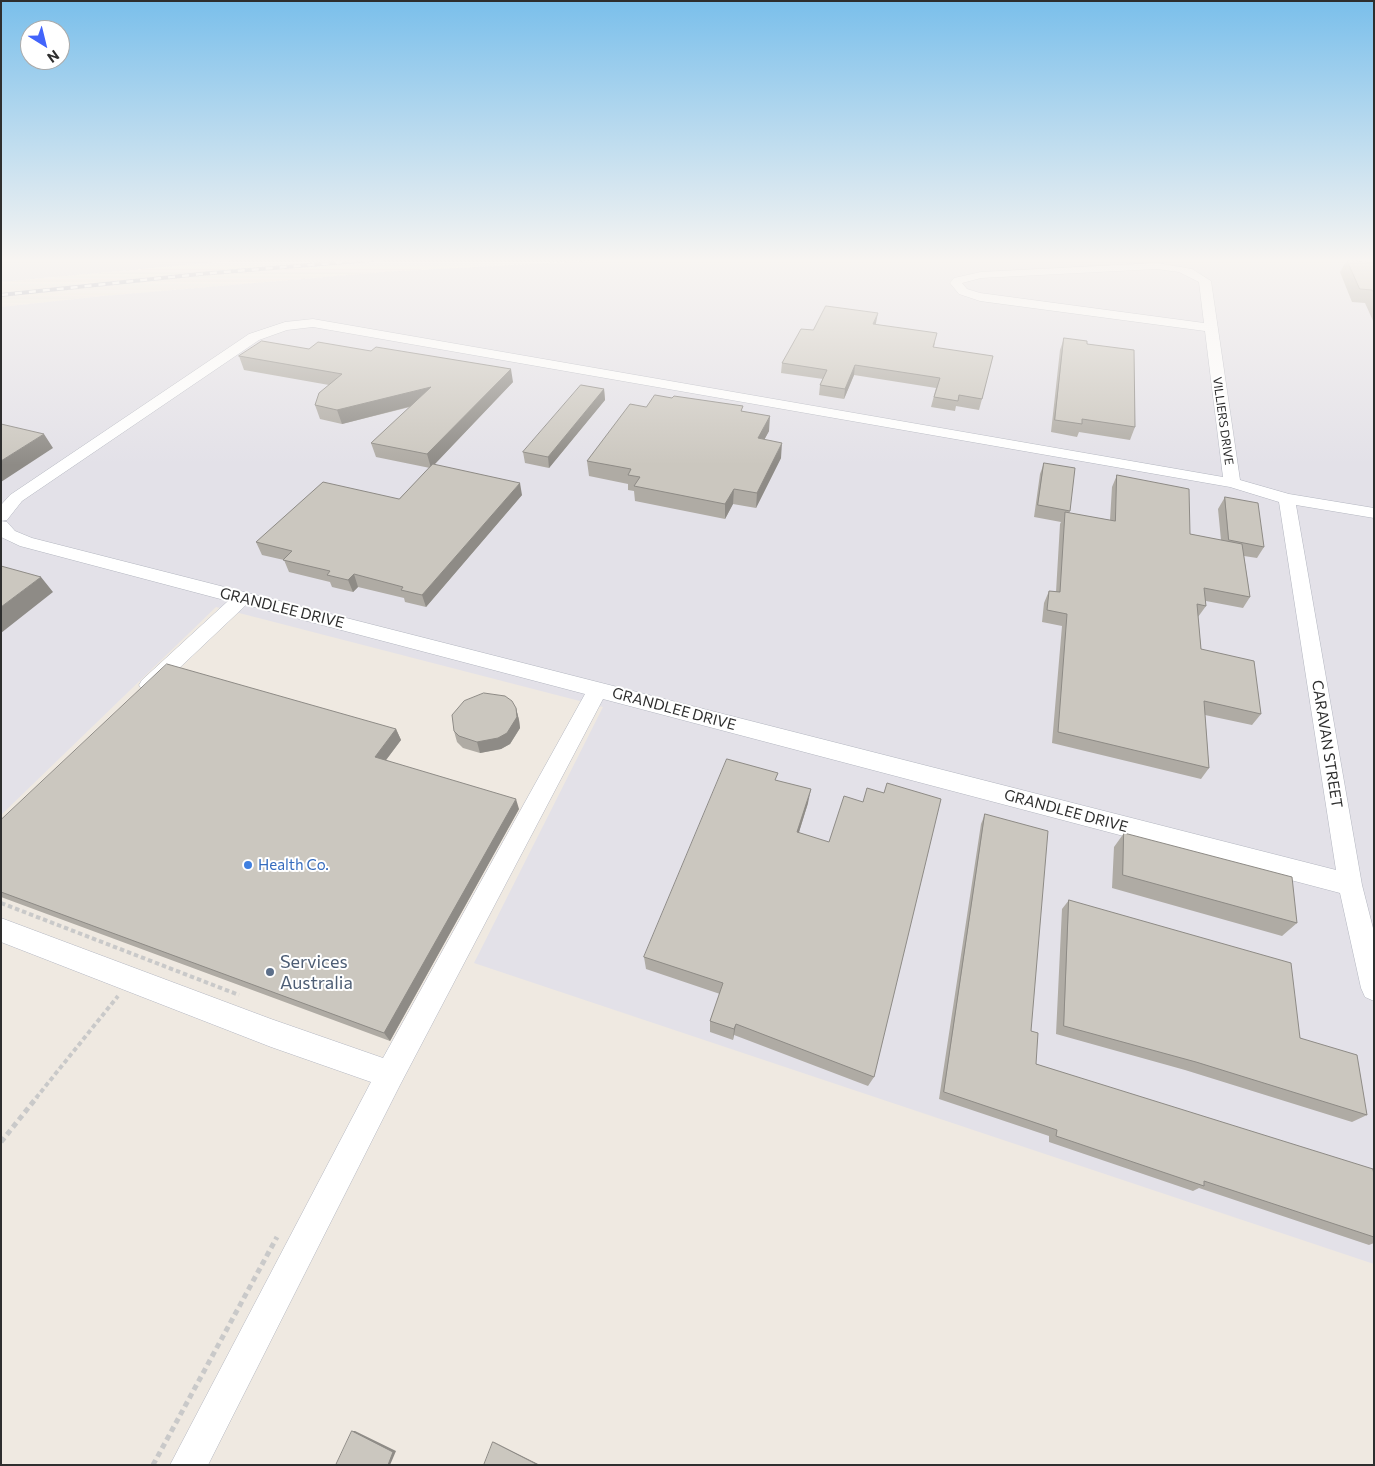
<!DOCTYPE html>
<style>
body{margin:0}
#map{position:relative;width:1375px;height:1466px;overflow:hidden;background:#efe9e1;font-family:Commissioner,sans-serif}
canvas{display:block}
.frame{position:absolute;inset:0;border:2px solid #2e2e2e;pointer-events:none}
.north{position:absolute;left:20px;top:20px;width:50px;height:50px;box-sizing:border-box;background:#fff;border:1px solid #ababab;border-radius:50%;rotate:144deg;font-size:14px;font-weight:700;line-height:20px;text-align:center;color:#2e2e2e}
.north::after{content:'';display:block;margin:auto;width:18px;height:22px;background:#4264fb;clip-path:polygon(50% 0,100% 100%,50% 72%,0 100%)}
</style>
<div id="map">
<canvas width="1375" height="1466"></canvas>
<div class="frame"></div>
<div class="north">N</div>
</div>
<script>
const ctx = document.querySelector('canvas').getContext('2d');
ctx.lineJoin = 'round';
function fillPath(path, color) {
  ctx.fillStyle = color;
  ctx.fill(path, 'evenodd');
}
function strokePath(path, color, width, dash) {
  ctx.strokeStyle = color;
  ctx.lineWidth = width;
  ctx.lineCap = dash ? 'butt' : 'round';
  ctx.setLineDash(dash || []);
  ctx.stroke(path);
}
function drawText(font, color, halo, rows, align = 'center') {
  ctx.font = font + ' Commissioner,sans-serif';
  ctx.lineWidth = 4;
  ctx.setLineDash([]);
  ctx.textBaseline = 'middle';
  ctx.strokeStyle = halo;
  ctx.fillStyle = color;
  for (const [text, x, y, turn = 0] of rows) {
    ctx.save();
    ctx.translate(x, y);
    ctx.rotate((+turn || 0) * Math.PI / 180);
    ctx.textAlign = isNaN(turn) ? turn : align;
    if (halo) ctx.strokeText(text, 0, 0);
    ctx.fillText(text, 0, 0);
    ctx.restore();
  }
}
const industrial = new Path2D(`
 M 1,259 L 249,259 L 1,282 Z
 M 623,259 L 1374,259 L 1374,1264 L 474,963 L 603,707 L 216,607 L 1,815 L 1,307 L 103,296 L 383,272 Z`);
const pathFar1 = new Path2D(`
 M 1,903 L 239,995
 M 36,1098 L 118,996`);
const path = new Path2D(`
 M 1,1142 L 37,1097
 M 153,1465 L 277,1237`);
const minor = new Path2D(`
 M 1157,263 L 1192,269 L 1211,281 L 1240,480 L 1289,494 L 1374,508 L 1374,518 L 1296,505 L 1362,885 L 1374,932 L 1374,1001 L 1365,997 L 1361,988 L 1340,893 L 603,699 L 400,1085 L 208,1465 L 170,1465 L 371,1082 L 271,1047 L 1,942 L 1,918 L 271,1019 L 383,1058 L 585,694 L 246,605 L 156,690 L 149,692 L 142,690 L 139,685 L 142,680 L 228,601 L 20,546 L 1,537 L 1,521 L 7,522 L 15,531 L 32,538 L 1336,870 L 1279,502 L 1230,487 L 313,327 L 287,330 L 259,340 L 22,501 L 7,520 L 1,521 L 1,505 L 10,495 L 249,334 L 285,322 L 313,319 L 1223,477 L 1205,331 L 980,301 L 959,294 L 950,283 L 954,278 L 981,272 ZM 1157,269 L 1179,272 L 1199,282 L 1204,323 L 980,293 L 967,289 L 962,283 L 981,278 Z`);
const rail = new Path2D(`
 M 1,295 L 200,274 L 382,259`);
const wall = new Path2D(`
 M 1347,260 L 1374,263 L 1374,323 L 1365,303 L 1352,302 L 1340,272 Z
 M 876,323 L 876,324 L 935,343 L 934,347 L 982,399 L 979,410 L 956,406 L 955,411 L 931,407 L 936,388 L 854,375 L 844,399 L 819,395 L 820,385 L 823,379 L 781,373 L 782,363 L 813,330 Z
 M 1064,338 L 1087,344 L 1135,427 L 1130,440 L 1079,432 L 1077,437 L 1051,432 L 1060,350 Z
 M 239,356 L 513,382 L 434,465 L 522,495 L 426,607 L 405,602 L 404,598 L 358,587 L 353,592 L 332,587 L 330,582 L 289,572 L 284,560 L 262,555 L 256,542 L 399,499 L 430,468 L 376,457 L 371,443 L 410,407 L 342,424 L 320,419 L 315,405 L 329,385 L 244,370 Z
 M 604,389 L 605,400 L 549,468 L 525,463 L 523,452 Z
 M 646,407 L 743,411 L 769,431 L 764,440 L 781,458 L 756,508 L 733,504 L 725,519 L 635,501 L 634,491 L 628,490 L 628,484 L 589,476 L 587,461 Z
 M 1044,463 L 1070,511 L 1069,513 L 1110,520 L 1112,487 L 1117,475 L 1190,534 L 1221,540 L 1218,509 L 1225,497 L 1264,547 L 1257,558 L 1244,556 L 1250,597 L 1243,608 L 1206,601 L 1206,606 L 1198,617 L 1201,649 L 1261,714 L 1252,725 L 1205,715 L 1209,768 L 1201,779 L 1052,743 L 1062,626 L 1042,622 L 1044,603 L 1049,591 L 1056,592 L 1060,524 L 1061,522 L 1034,517 L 1040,474 Z
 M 516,708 L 519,720 L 520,728 L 510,744 L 501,749 L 480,753 L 463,748 L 457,742 L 454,731 Z
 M 396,729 L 401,740 L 386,760 L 519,809 L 390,1041 L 1,897 L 1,820 Z
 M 777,780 L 808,803 L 799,832 L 874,1077 L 868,1086 L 734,1035 L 733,1040 L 710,1032 L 710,1021 L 720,994 L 646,969 L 644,957 Z
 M 985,814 L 1031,1031 L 1036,1064 L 1374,1175 L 1374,1243 L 1369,1245 L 1199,1188 L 1193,1191 L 1049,1142 L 1049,1136 L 939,1099 L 981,824 Z
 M 1124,833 L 1297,923 L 1282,936 L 1112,888 L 1114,847 Z
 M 1069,900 L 1300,1038 L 1367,1115 L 1352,1122 L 1185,1070 L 1056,1034 L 1062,909 Z`);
const shadedWall = new Path2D(`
 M 878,313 L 876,323 L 872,333 L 873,324 Z
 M 855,365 L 854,375 L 844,399 L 845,389 Z
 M 511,369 L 513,382 L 431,468 L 427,454 Z
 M 431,387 L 435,400 L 342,424 L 337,410 Z
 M 604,389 L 605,400 L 549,468 L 548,457 Z
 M 770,416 L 769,431 L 757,453 L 758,438 Z
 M 44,434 L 53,448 L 1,482 L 1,461 Z
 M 782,443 L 781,458 L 756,508 L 757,493 Z
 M 520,483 L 522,495 L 426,607 L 422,595 Z
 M 734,489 L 733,504 L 725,519 L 725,504 Z
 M 354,574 L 358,587 L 353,592 L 348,580 Z
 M 41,577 L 53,592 L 1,633 L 1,607 Z
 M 516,708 L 519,720 L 520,728 L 510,744 L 501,749 L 480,753 L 477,742 Z
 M 396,729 L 401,740 L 380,768 L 375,757 Z
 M 811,789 L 808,803 L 795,845 L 797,832 Z
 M 516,799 L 519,809 L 390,1041 L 384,1033 Z
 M 736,1024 L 734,1035 L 733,1040 L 734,1029 Z
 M 352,1431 L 355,1431 L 396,1451 L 390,1465 L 388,1465 Z
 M 493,1442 L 494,1442 L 540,1465 L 538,1465 Z`);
const building = new Path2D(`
 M 1347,260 L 1374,263 L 1374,293 L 1372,290 L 1360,289 Z
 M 826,306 L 878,313 L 873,324 L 937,333 L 933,347 L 993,356 L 982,399 L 959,395 L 958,401 L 934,397 L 940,378 L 855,365 L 845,389 L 820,385 L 827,370 L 782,363 L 801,329 L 813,330 Z
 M 1064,338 L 1087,341 L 1087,344 L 1134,350 L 1135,427 L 1082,419 L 1082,424 L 1055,420 Z
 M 262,341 L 309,349 L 318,342 L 371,351 L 376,347 L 511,369 L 427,454 L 371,443 L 431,387 L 337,410 L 315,405 L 319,393 L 342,374 L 239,356 Z
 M 581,385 L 604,389 L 548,457 L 523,452 Z
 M 655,395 L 672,398 L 674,396 L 743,406 L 741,411 L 770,416 L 758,438 L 782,443 L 757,493 L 734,489 L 725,504 L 634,486 L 640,477 L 628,475 L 631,469 L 587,461 L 630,404 L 646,407 Z
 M 1,424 L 44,434 L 1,461 Z
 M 1044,463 L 1075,468 L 1070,511 L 1038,505 Z
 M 433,464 L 520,483 L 422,595 L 401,590 L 403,587 L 354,574 L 348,580 L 327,575 L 330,571 L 283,560 L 292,551 L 256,542 L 323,482 L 399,499 Z
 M 1117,475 L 1189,489 L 1190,534 L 1242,544 L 1250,597 L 1204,588 L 1206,606 L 1197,604 L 1201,649 L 1254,661 L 1261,714 L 1204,701 L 1209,768 L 1058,732 L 1067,614 L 1047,610 L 1049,591 L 1060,592 L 1065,512 L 1115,521 Z
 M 1225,497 L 1258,503 L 1264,547 L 1229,540 Z
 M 1,566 L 41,577 L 1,607 Z
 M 167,664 L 396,729 L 375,757 L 516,799 L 384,1033 L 1,892 L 1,820 Z
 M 484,693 L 505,696 L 512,701 L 516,708 L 517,717 L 507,733 L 498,738 L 477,742 L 459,736 L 454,731 L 452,715 L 464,701 Z
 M 727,759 L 778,773 L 775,780 L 811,789 L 797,832 L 829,842 L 844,796 L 863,802 L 867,788 L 884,793 L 887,783 L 941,799 L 874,1077 L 736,1024 L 734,1029 L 710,1021 L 723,983 L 644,957 Z
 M 985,814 L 1048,831 L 1031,1031 L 1038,1033 L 1036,1064 L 1373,1169 L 1374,1175 L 1374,1237 L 1204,1181 L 1204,1186 L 1056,1136 L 1057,1130 L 944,1092 Z
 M 1124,833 L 1292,877 L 1297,923 L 1123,875 Z
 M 1069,900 L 1291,963 L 1300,1038 L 1357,1055 L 1367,1115 L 1196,1062 L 1064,1026 Z
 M 352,1431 L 393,1452 L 388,1465 L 336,1465 Z
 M 493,1442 L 538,1465 L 484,1465 Z`);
const markers = [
 [248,865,5,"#3f7fe0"],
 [270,972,5,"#5c6f8a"]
];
const farStreetnames = [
 ["VILLIERS DRIVE",1223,421,82]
];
const streetNames = [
 ["GRANDLEE DRIVE",282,608,14],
 ["GRANDLEE DRIVE",674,709,15],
 ["CARAVAN STREET",1327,744,81],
 ["GRANDLEE DRIVE",1066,811,15]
];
const shopNames = [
 ["Health Co.",258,865]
];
const nearServicenames = [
 ["Services",280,962],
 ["Australia",280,983]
];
fillPath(industrial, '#e3e1e8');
strokePath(minor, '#b4b7c1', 1);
strokePath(pathFar1, '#c9c9c9', 4, [4.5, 3]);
strokePath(path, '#c9c9c9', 5, [5.5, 4]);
fillPath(minor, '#fff');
strokePath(rail, '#a3a6b8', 4);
strokePath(rail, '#fff', 2.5, [7]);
fillPath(wall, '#afaba4');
fillPath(shadedWall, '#8e8b86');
fillPath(building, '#cbc7bf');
strokePath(building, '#8e8b86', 1);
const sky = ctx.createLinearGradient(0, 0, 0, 465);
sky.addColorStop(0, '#7abfeb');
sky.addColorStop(0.56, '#f8f5f2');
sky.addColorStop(1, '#f8f5f200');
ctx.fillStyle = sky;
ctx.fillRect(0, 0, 1375, 465);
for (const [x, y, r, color] of markers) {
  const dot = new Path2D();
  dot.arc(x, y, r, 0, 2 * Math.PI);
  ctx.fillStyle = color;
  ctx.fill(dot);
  strokePath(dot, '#fff', 2);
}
drawText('12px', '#2e2e2e', '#fff', farStreetnames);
drawText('15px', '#2e2e2e', '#fff', streetNames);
drawText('15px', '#366cbe', '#fff', shopNames, 'left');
drawText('18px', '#4e5e75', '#fff', nearServicenames, 'left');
</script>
